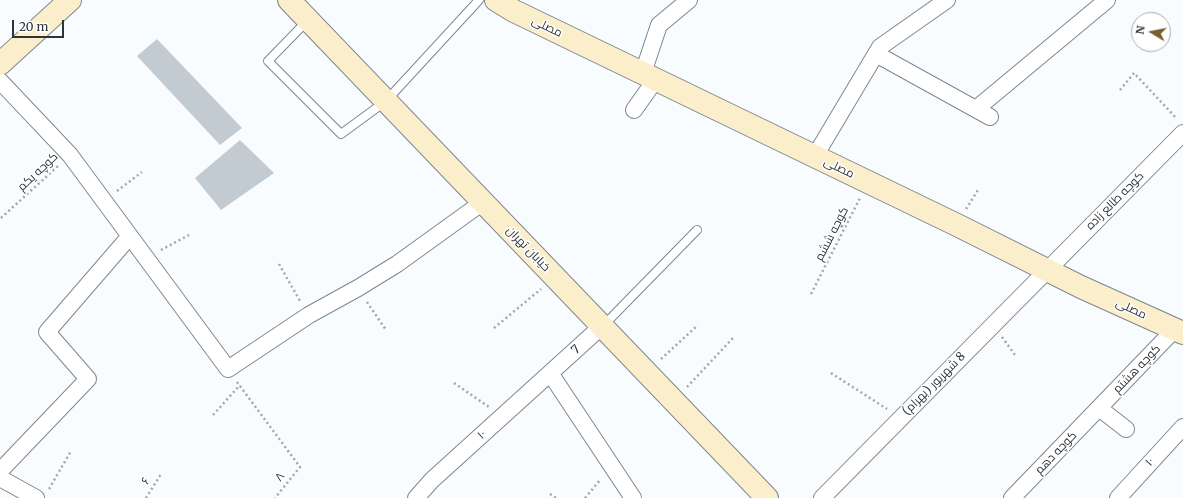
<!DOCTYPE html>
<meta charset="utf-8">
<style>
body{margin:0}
#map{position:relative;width:1183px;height:498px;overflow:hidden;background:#f8fcff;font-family:Merriweather,serif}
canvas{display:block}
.north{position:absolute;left:1131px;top:12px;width:40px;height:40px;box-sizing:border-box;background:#fff;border:1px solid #acadaf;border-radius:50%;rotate:280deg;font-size:11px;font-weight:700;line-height:16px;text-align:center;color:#2f3336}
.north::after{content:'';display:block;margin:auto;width:14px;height:18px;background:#736230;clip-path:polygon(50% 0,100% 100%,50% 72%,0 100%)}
.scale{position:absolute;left:12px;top:20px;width:52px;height:18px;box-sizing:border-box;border:2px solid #2f3336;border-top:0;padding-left:5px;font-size:12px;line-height:14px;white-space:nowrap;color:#2f3336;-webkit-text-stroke:3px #fff;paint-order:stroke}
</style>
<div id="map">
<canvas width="1183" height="498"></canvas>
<div class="north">N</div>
<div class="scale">20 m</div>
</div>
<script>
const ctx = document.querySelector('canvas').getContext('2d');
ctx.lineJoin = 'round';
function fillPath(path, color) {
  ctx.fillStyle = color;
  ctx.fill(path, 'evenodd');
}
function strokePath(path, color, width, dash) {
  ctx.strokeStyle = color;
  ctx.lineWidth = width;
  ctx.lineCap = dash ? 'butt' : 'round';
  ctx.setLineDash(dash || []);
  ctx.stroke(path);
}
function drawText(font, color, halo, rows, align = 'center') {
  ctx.font = font + ' Merriweather,Cairo,serif';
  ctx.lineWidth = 3;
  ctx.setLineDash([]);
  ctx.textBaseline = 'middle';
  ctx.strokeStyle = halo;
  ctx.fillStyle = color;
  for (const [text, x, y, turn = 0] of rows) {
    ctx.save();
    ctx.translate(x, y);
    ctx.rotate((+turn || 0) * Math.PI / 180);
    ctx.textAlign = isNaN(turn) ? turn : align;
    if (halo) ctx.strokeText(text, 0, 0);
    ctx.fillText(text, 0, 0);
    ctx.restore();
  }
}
const building = new Path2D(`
 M 157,39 L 242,128 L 220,145 L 137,56 Z
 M 240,140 L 274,173 L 221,210 L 195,178 Z`);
const path = new Path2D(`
 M 1120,90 L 1134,73 L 1177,119
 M 117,191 L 142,172
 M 966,209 L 978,190
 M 1,218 L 58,166
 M 161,250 L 189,235
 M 279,264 L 300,301
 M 811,294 L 860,198
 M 367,302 L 386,330
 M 494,328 L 541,289
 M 1002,337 L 1015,355
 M 661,359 L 698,325
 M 831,373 L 887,409
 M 237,382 L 300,467 L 275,498
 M 454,383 L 489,407
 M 687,387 L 733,338
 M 213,415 L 240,385
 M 49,489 L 71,451
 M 550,494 L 556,498
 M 146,498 L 161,474
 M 585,498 L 601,479`);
const lane = new Path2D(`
 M 308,20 L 268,61 L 341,134 L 386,101 L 479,0
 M 603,326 L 697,230`);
const street = new Path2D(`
 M 876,54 L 990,117
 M 643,73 L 659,25 L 689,0
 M 0,81 L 70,155 L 228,369 L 309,315 L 358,288 L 397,264 L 483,202
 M 976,109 L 1107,0
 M 634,110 L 656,79
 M 815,156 L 880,47 L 947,0
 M 550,373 L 633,498
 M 1099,408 L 1126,429
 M 0,471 L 88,379 L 47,332 L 130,236
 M 0,478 L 36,498
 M 416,498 L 432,480 L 602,326
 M 822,498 L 1183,133
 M 1012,498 L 1175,329
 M 1118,498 L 1183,427`);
const secondary = new Path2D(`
 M 289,0 L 767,498
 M 496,0 L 514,11 L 957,225 L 1081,287 L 1183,333
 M 0,64 L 70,0`);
const streetNames = [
 ["مصلی",547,27,26],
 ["مصلی",839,168,26],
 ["کوچه یکم",38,172,-43],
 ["کوچه طالع زاده",1115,201,-45],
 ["کوچه ششم",832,234,-63],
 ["خیابان تهران",528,249,46],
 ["مصلی",1131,309,25],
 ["7",576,350,-42],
 ["کوچه هشتم",1137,369,-46],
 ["(بهرام) 8 شهریور",934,384,-45],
 ["۱۰",482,435,-42],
 ["کوچه دهم",1056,453,-46],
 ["۱۰",1150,462,-48],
 ["۸",280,477,-51],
 ["۶",146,481,-59]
];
fillPath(building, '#c2cad2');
strokePath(lane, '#7f878e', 10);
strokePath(street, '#7f878e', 18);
strokePath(secondary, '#7f878e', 24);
strokePath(path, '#a3a7aa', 2.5, [2, 3]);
strokePath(lane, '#fff', 8);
strokePath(street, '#fff', 16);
strokePath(secondary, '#faeecb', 22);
drawText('12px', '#2f3336', '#fff', streetNames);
</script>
